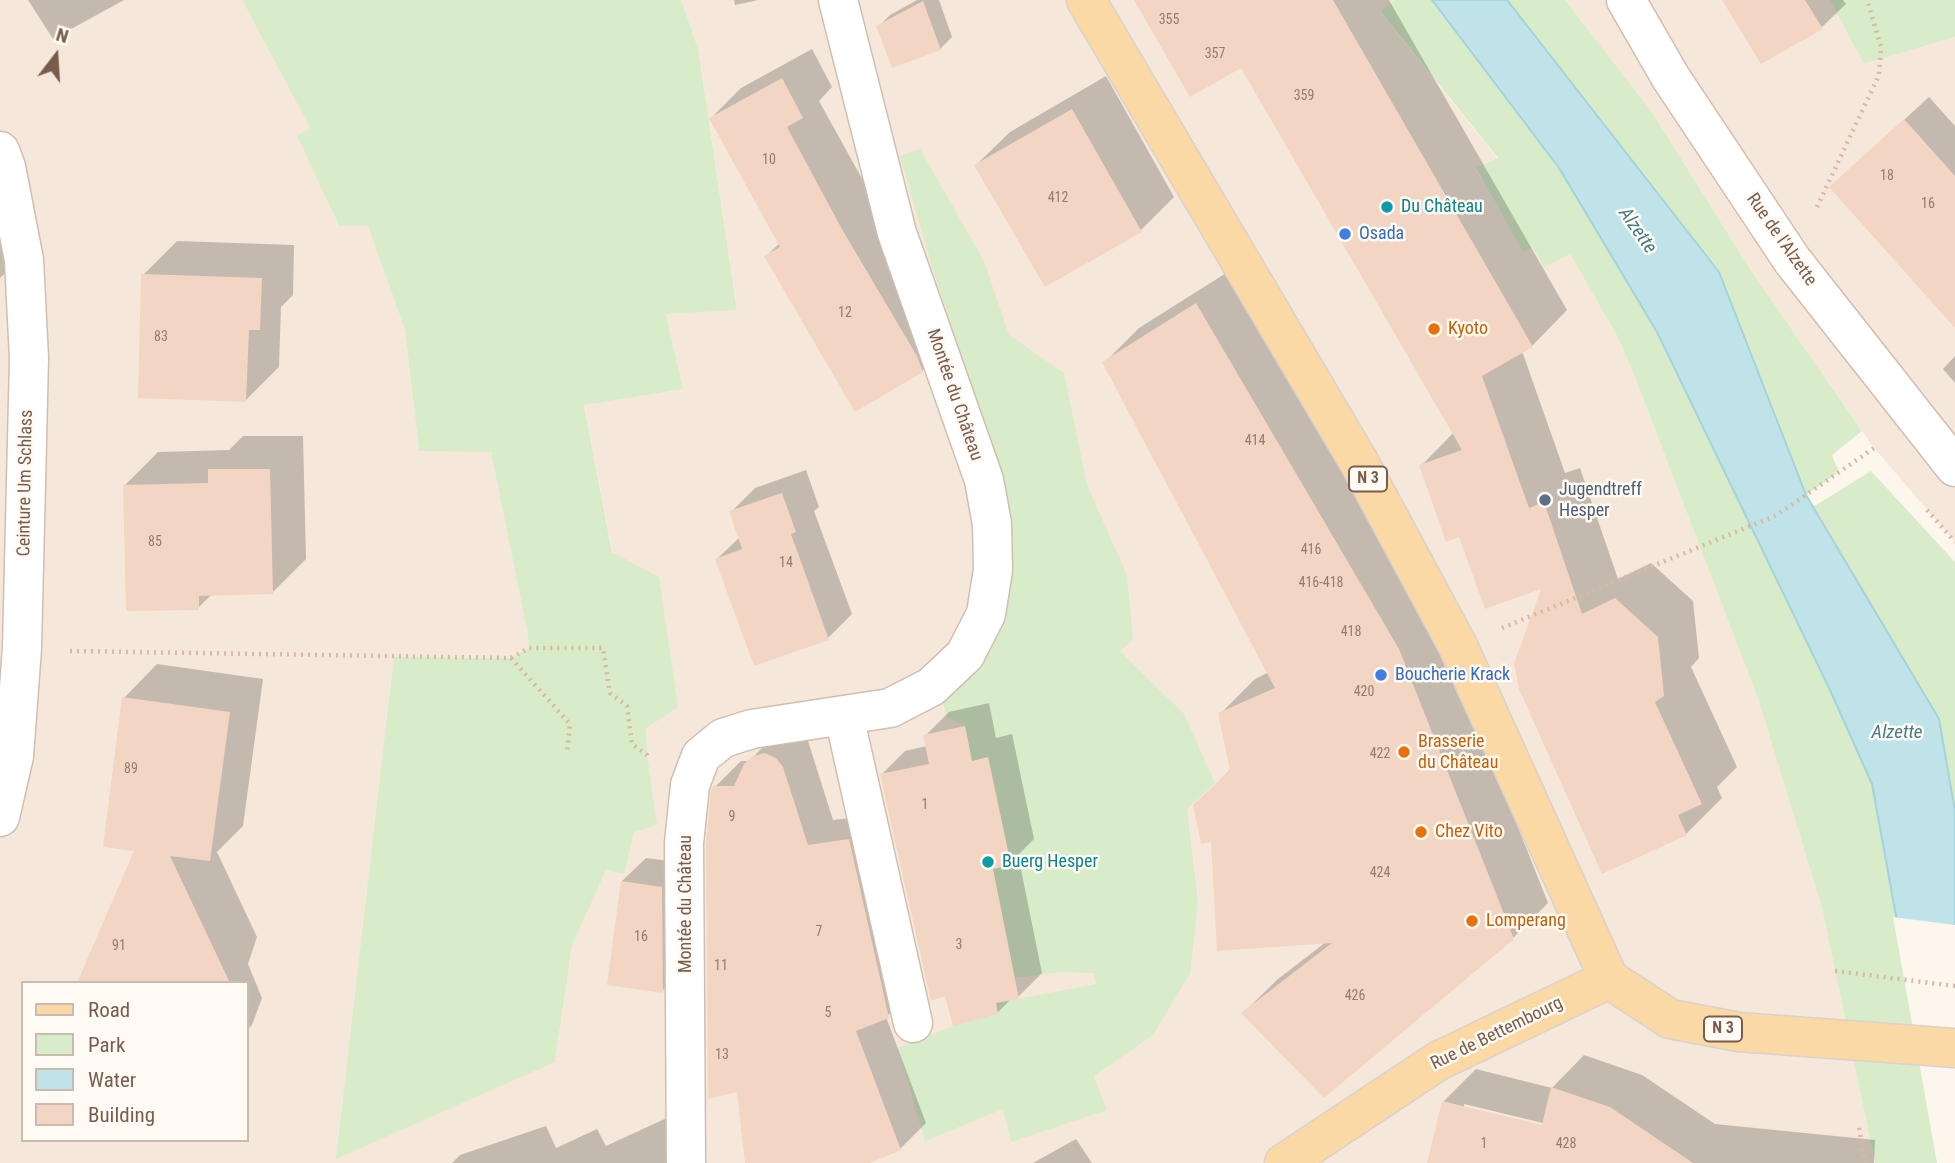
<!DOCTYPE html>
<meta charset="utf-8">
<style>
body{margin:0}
#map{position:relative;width:1955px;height:1163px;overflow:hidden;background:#fdf6ec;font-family:"Roboto Condensed",sans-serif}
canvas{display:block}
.legend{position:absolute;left:21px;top:981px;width:228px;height:161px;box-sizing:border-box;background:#fffaf3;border:2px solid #cabbb1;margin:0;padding:9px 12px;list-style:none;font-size:21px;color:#7a5c4d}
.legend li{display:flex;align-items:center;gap:14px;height:35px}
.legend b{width:35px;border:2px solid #cabbb1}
.north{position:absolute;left:21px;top:21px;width:70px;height:70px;-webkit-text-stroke:5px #fffaf3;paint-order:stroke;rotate:17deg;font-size:19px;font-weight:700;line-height:28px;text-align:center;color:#7a5c4d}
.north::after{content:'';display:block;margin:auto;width:24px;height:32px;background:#7a5c4d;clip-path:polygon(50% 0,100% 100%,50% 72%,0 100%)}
</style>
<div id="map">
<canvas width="1955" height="1163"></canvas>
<ul class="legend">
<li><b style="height:9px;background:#fbd9a5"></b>Road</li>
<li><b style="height:19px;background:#d8ecc9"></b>Park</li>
<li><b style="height:19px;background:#bfe3e8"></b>Water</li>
<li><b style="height:19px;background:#f3d5c3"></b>Building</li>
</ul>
<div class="north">N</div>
</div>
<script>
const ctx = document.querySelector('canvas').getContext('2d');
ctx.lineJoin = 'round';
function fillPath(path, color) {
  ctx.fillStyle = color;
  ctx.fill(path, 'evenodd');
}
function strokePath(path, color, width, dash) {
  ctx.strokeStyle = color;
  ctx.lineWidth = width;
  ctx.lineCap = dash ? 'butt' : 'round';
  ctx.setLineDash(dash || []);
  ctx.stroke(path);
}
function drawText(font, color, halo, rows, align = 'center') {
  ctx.font = font + ' "Roboto Condensed",sans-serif';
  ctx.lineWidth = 5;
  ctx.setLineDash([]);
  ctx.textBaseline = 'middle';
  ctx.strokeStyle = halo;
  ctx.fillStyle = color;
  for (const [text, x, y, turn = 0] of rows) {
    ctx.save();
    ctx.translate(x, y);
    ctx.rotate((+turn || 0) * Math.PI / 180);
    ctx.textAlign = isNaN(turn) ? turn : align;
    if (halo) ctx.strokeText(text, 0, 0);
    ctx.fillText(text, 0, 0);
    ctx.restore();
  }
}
const residential = new Path2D(`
 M 0,0 L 242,0 L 310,128 L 298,136 L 338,225 L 368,225 L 405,330 L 419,450 L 491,451 L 528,636 L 529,648 L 511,658 L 394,657 L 392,680 L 555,1062 L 572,946 L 606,869 L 647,755 L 646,728 L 584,404 L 683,389 L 666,314 L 737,309 L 698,48 L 681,0 L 1395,0 L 1380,12 L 1498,159 L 1476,169 L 1523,251 L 1533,247 L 1570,254 L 1616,334 L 1633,372 L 1758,699 L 1822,908 L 1875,1163 L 0,1163 ZM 23,983 L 247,983 L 247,1140 L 23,1140 Z
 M 1565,0 L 1829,0 L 1864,64 L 1955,37 L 1955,542 L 1874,448 L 1750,269 L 1652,112 Z`);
const green = new Path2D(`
 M 242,0 L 681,0 L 698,48 L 737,310 L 666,314 L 683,389 L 584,405 L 612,552 L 659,577 L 678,707 L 646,728 L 647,755 L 657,825 L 634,832 L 624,874 L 606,870 L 572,946 L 555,1062 L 336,1159 L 394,657 L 511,658 L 529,648 L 528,636 L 491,452 L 419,451 L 405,330 L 368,226 L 339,226 L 297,136 L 310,128 Z
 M 1395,0 L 1432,0 L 1559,168 L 1657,332 L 1830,690 L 1872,784 L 1941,1163 L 1875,1163 L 1822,908 L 1758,699 L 1633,372 L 1616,334 L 1570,254 L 1544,267 L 1533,247 L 1523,252 L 1476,168 L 1498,158 L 1380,11 Z
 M 1507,0 L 1565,0 L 1652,112 L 1750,269 L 1862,431 L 1832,455 L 1839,472 L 1806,495 L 1719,272 Z
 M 1829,0 L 1955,0 L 1955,37 L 1864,64 Z
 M 920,149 L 984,261 L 1009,335 L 1064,373 L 1087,485 L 1127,575 L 1133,640 L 1120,651 L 1184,714 L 1215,783 L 1187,809 L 1198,902 L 1190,973 L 1153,1035 L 1094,1076 L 1107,1110 L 1011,1142 L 1003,1109 L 925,1141 L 898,1048 L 953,1026 L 998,1014 L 996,1003 L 1096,984 L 1094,973 L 1061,972 L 1015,978 L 993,869 L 1011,864 L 989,758 L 972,761 L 965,726 L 947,717 L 943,703 L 981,668 L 1006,619 L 1012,571 L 1012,524 L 1001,473 L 934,273 L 900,156 Z
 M 1871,471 L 1955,562 L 1955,811 L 1939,719 L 1813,507 Z`);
const water = new Path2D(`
 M 1432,0 L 1507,0 L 1719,272 L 1806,495 L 1939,719 L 1955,811 L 1955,1163 L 1941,1163 L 1872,784 L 1830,690 L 1657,332 L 1559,168 Z`);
const pier = new Path2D(`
 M 1893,917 L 1955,925 L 1955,1163 L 1937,1163 Z`);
const shadow = new Path2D(`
 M 28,0 L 124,0 L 53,39 Z
 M 734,0 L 758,0 L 735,5 Z
 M 917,0 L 939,0 L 952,37 L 940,49 L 878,27 L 890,15 Z
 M 1136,0 L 1389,0 L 1567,310 L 1532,346 L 1522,351 L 1565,473 L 1580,468 L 1618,579 L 1651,563 L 1693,601 L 1699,658 L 1691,667 L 1737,767 L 1717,787 L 1722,798 L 1686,834 L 1544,587 L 1421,466 L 1453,433 L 1242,65 Z
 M 1724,0 L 1843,0 L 1846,4 L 1822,27 Z
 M 812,49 L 832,87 L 819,101 L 952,341 L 922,371 L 766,256 L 780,243 L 711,118 L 741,88 Z
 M 1106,76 L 1174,197 L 1141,230 L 976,165 L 1010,132 Z
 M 1929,97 L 1955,126 L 1955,326 L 1831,187 Z
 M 0,132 L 3,136 L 19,259 L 0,278 Z
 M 177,241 L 294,245 L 293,295 L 281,307 L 279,367 L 245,401 L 143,275 Z
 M 1231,270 L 1435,618 L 1548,903 L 1513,938 L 1243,1013 L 1278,979 L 1326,942 L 1213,840 L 1195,806 L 1231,769 L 1220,714 L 1255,679 L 1269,672 L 1104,363 L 1139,328 Z
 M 1955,356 L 1955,383 L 1943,369 Z
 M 243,436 L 303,436 L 306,559 L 272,593 L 212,594 L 198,608 L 125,485 L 158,452 L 229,450 Z
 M 806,470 L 819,507 L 814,511 L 852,614 L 828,638 L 717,559 L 740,537 L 731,512 L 755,488 Z
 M 157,664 L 263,679 L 243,826 L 217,852 L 257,937 L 248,964 L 262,998 L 252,1025 L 247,1030 L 247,983 L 79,983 L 137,850 L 124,698 Z
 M 989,703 L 996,738 L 1012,734 L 1034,839 L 1018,855 L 1042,973 L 1018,997 L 1011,999 L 997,1013 L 881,775 L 905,751 L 927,746 L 925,736 L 949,712 Z
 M 801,732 L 808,741 L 833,820 L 875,815 L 914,990 L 886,1017 L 926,1123 L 900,1149 L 866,1163 L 747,1163 L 715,787 L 741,761 L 749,761 L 772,738 Z
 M 646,858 L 686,863 L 686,967 L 662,991 L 622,881 Z
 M 1584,1055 L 1642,1075 L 1715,1124 L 1875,1140 L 1874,1163 L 1429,1163 L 1443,1102 L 1476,1069 L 1552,1088 ZM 1464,1104 L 1551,1125 L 1550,1128 L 1464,1108 Z
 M 671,1116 L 689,1163 L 452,1163 L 460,1155 L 546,1126 L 556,1148 L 597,1129 L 606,1146 Z
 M 1076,1139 L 1092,1163 L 1033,1163 Z`);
const building = new Path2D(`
 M 1134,0 L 1333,0 L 1533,347 L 1482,376 L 1529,508 L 1544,502 L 1582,614 L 1615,598 L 1658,637 L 1664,696 L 1655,702 L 1702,804 L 1678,815 L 1687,835 L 1602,874 L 1519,689 L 1514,664 L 1541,589 L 1485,609 L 1459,537 L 1446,542 L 1419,465 L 1462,450 L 1241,68 L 1190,97 Z
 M 1722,0 L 1805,0 L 1823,29 L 1761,64 Z
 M 923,1 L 941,50 L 892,68 L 876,26 Z
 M 782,78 L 803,118 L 787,127 L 843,231 L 917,356 L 923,372 L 855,412 L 764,256 L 780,247 L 709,118 Z
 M 1072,109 L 1142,232 L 1045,287 L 974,165 Z
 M 1904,119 L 1955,176 L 1955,328 L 1829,187 Z
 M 141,274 L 262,278 L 260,330 L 249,330 L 246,402 L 138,398 Z
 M 1196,303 L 1399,649 L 1514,939 L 1324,1098 L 1241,1013 L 1332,943 L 1217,951 L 1211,842 L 1201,844 L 1193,805 L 1230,771 L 1218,713 L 1275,688 L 1102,362 Z
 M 208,469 L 270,469 L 273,594 L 199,596 L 199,610 L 126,611 L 123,485 L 208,483 Z
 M 782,493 L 796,532 L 791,534 L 829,640 L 754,666 L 715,559 L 742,549 L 729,511 Z
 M 122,697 L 230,712 L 210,861 L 170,856 L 230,983 L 77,983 L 134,851 L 103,847 Z
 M 965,726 L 972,761 L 988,757 L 1011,865 L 993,869 L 1019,999 L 996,1003 L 998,1014 L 953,1026 L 945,996 L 931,1001 L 880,774 L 929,764 L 923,735 Z
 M 765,753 L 776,758 L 783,767 L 808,845 L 849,839 L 889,1018 L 856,1031 L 901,1150 L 870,1163 L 745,1163 L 737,1092 L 708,1099 L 706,844 L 711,790 L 713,786 L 734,786 L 744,764 L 753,756 Z
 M 621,881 L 662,887 L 663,993 L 607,985 Z
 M 1551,1087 L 1610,1107 L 1693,1163 L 1427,1163 L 1442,1101 L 1542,1125 Z`);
const path = new Path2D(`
 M 1817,207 L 1879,75 L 1881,47 L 1867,0
 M 1927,510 L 1955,542
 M 1502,628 L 1777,515 L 1874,448 L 1875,450
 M 70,651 L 511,658 L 529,648 L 603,648 L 610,693 L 627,706 L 632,744 L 647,755 L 648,759
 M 511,658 L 570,724 L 567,753
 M 1835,971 L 1955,986
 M 1859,1128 L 1865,1163`);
const minor = new Path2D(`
 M 1626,0 L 1671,78 L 1792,260 L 1955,467
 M 0,151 L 6,167 L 24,260 L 29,358 L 22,648 L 14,756 L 0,817
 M 844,716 L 913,1023
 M 686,1163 L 684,843 L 690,785 L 701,756 L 723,738 L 752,729 L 890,708 L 931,687 L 965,655 L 986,614 L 993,570 L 992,524 L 984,480 L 897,233 L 838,0`);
const major = new Path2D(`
 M 1086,0 L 1359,462 L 1458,646 L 1609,979 L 1670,1019 L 1739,1032 L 1955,1048
 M 1284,1163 L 1438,1061 L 1609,979`);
const markers = [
 [1387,207,7,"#0f9aa8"],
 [1345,234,7,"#3f7fe0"],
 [1434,329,7,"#e8710a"],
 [1545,500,7,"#5c6f8a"],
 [1381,675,7,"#3f7fe0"],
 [1404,752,7,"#e8710a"],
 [1421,832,7,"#e8710a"],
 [988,862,7,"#0f9aa8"],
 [1472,921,7,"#e8710a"]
];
const numberNames = [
 ["355",1169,20],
 ["357",1215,54],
 ["359",1304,96],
 ["10",769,160],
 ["18",1887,176],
 ["412",1058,198],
 ["16",1928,204],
 ["12",845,313],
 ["83",161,337],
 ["414",1255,441],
 ["85",155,542],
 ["416",1311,550],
 ["14",786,563],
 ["416-418",1321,583],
 ["418",1351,632],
 ["420",1364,692],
 ["422",1380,754],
 ["89",131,769],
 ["1",925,805],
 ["9",732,817],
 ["424",1380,873],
 ["7",819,932],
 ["16",641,937],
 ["3",959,945],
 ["91",119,946],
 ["11",721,966],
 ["426",1355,996],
 ["5",828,1013],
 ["13",722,1055],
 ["1",1484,1144],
 ["428",1566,1144]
];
const shields = [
 [1368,479,38],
 [1723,1029,38]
];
const shieldNames = [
 ["N 3",1368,479],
 ["N 3",1723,1029]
];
const cultureNames = [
 ["Du Château",1401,207],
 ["Buerg Hesper",1002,862]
];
const shopNames = [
 ["Osada",1359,234],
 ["Boucherie Krack",1395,675]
];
const streetNames = [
 ["Rue de l'Alzette",1781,240,55],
 ["Montée du Château",954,395,71],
 ["Ceinture Um Schlass",26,483,-89],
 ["Montée du Château",686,904,-90],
 ["Rue de Bettembourg",1497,1034,-26]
];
const foodNames = [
 ["Kyoto",1448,329],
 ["Brasserie",1418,742],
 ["du Château",1418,763],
 ["Chez Vito",1435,832],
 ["Lomperang",1486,921]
];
const serviceNames = [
 ["Jugendtreff",1559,490],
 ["Hesper",1559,511]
];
const waterNames = [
 ["Alzette",1637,231,55],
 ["Alzette",1897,733]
];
fillPath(residential, '#f5e8da');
fillPath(green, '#d8ecc9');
fillPath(water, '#bfe3e8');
strokePath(water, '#a5d3da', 2);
fillPath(pier, '#fdf6ec');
fillPath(shadow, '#0003');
fillPath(building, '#f3d5c3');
strokePath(minor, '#d1beb0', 41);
strokePath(major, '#dad1cd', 41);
strokePath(path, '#d9b8a5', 4.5, [2, 5]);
strokePath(minor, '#fff', 38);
strokePath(major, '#fbd9a5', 38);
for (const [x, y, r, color] of markers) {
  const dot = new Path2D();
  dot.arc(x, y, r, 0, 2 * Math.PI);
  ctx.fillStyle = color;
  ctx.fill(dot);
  strokePath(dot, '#fffaf3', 2.5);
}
drawText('14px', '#987a6a', null, numberNames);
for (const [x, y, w] of shields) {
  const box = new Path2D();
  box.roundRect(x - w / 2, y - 12.5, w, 25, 5);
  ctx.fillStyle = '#fffaf3';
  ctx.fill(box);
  strokePath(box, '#7a5c4d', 2);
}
drawText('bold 16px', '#7a5c4d', null, shieldNames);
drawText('18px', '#0d838f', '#fffaf3', cultureNames, 'left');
drawText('18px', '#366cbe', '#fffaf3', shopNames, 'left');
drawText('18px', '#7a5c4d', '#fffaf3', streetNames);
drawText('18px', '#c56008', '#fffaf3', foodNames, 'left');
drawText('18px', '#4e5e75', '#fffaf3', serviceNames, 'left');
drawText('italic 19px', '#437c86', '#fffaf3', waterNames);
</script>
